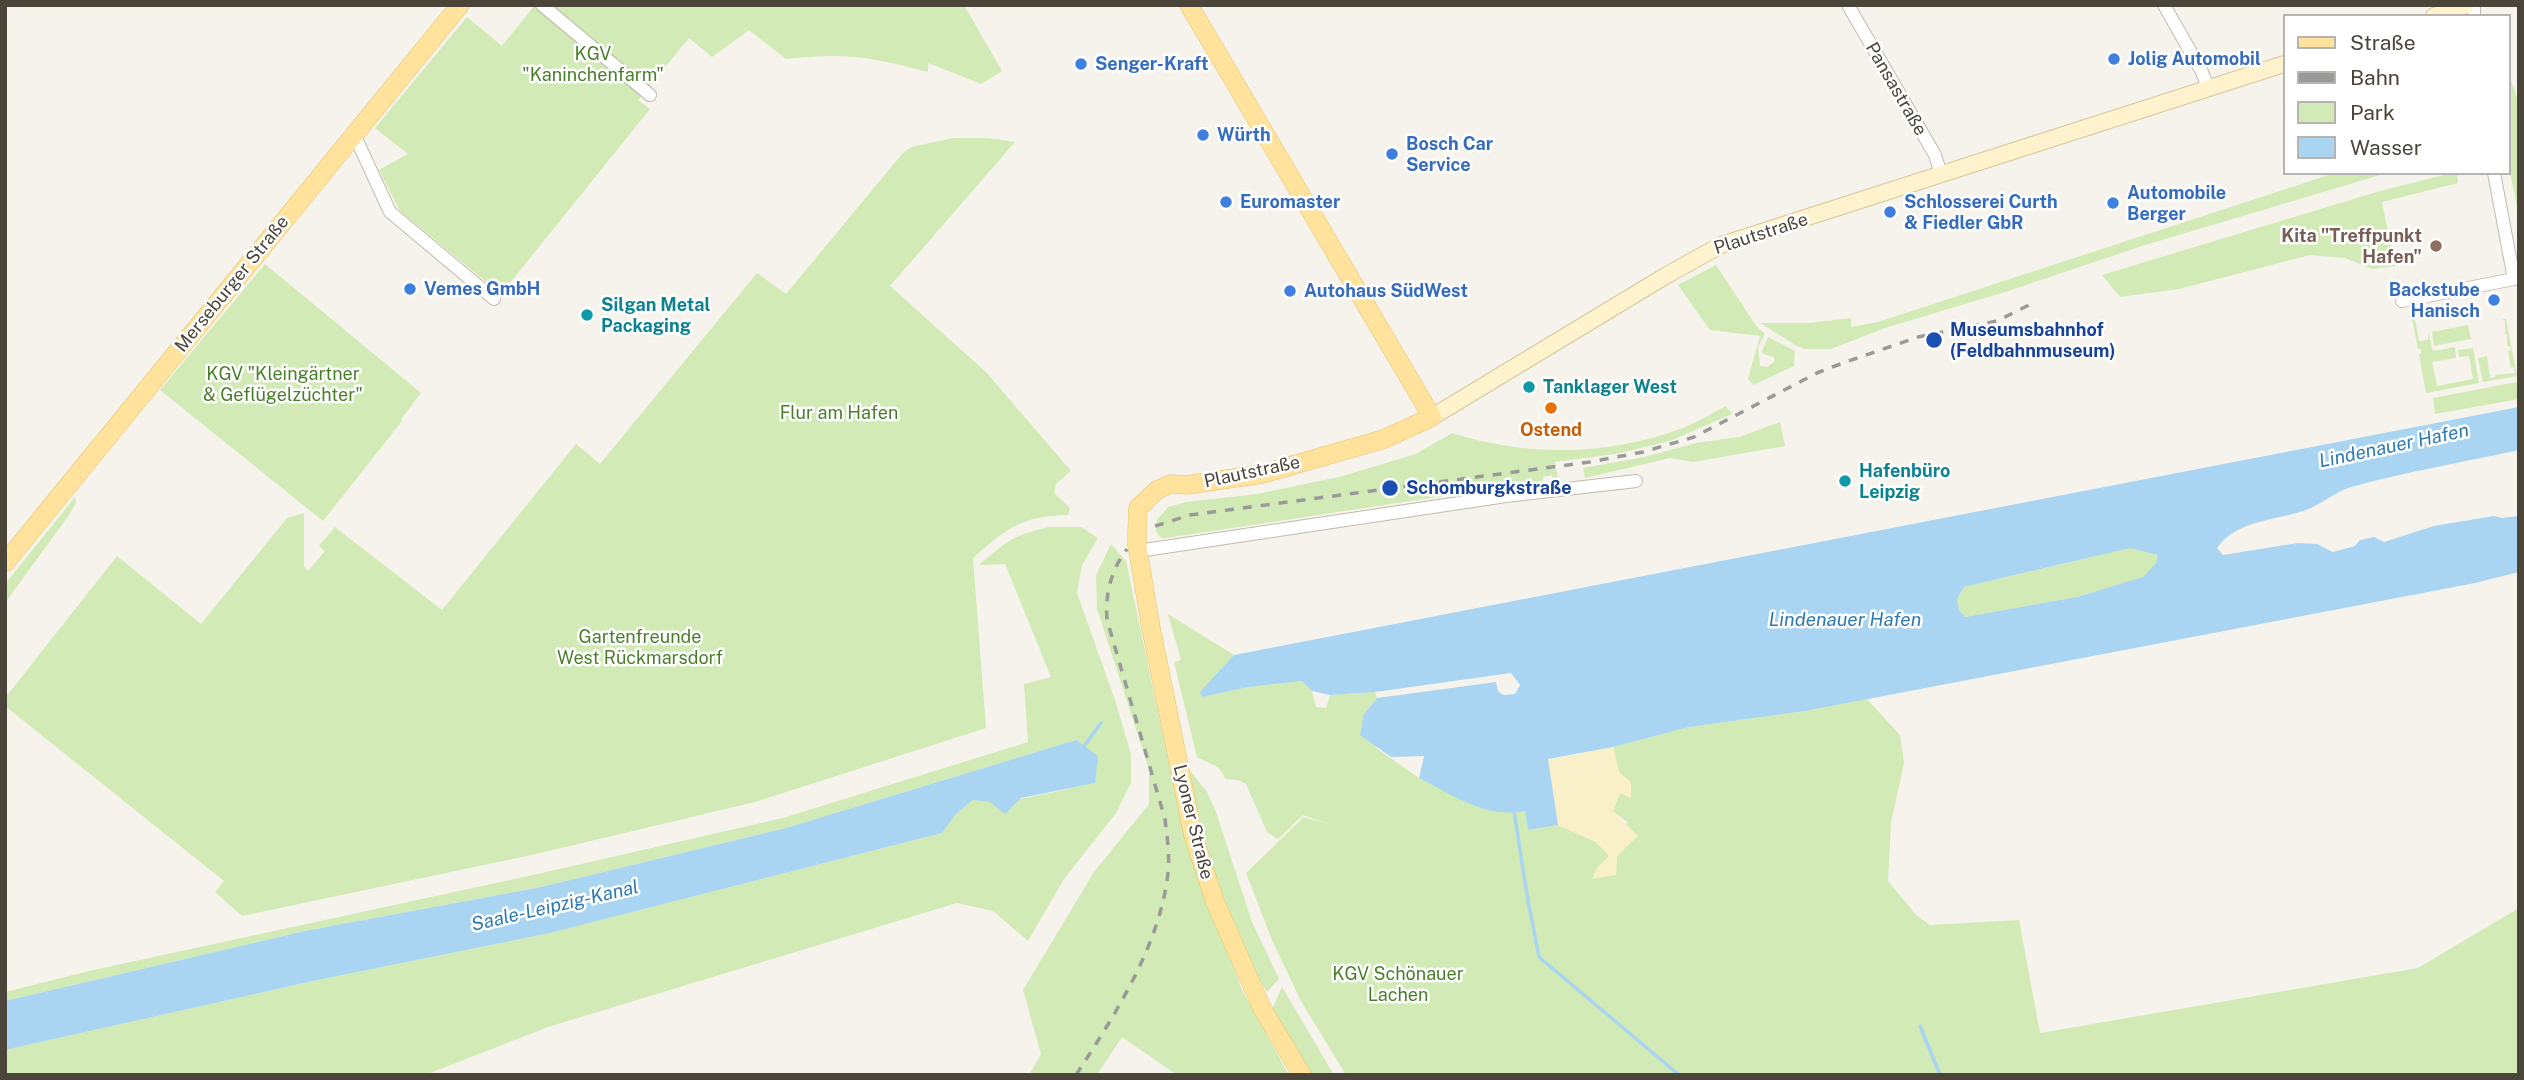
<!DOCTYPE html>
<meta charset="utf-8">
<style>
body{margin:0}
#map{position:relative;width:2524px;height:1080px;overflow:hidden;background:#f6f3ec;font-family:"Public Sans",sans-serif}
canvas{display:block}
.frame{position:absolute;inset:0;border:7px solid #4b4439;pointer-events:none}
.legend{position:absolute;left:2283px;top:14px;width:228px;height:161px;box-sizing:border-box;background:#fff;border:2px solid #b7b4b0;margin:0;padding:9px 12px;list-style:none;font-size:21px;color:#4b4439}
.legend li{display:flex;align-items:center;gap:14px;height:35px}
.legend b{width:35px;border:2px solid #b7b4b0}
</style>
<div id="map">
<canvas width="2524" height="1080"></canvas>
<div class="frame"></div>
<ul class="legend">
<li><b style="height:9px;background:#ffe39c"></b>Straße</li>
<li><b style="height:9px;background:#9a9a9a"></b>Bahn</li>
<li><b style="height:19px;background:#d2eab5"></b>Park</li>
<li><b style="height:19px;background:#a9d4f2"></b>Wasser</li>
</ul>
</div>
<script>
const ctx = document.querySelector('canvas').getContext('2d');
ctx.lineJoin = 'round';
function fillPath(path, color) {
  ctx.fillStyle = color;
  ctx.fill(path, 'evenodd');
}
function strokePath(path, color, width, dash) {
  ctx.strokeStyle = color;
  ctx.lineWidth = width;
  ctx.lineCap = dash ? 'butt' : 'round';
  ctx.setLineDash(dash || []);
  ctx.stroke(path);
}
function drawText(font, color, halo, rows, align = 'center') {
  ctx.font = font + ' "Public Sans",sans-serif';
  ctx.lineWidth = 5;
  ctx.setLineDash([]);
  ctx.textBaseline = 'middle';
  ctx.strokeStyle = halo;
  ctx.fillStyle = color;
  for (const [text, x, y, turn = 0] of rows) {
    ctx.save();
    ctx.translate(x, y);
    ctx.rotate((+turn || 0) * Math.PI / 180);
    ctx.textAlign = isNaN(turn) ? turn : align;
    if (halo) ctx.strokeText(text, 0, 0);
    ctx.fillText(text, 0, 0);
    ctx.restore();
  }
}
const green = new Path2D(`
 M 535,5 L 964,5 L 1002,71 L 981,84 L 928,63 L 928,72 C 873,57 843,52 786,59 L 749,30 L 712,57 L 689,38 L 638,100 L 650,109 L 501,294 L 400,211 L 379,170 L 408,154 L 375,128 L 467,17 L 502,46 Z
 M 2508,72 L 2519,103 L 2519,216 L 2508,163 Z
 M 954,138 L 987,138 L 1015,142 L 890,286 L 986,372 L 1071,471 L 1056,484 L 1054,493 L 1070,508 L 1068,515 C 1021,516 1007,528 973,558 L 986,728 L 755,802 L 536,854 L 242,916 L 215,892 L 224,881 L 5,706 L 5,698 L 117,556 L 201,624 L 287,518 L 304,513 L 304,567 L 308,571 L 325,551 L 319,546 L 335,527 L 442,610 L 576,444 L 600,464 L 757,273 L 786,294 L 902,154 L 911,147 Z
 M 2335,173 L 2387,173 L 2142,246 L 2005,292 L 1885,328 L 1831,349 L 1805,349 L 1797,346 L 1760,323 L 1810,323 L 1851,318 L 1851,327 L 1878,322 Z
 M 2452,173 L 2457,173 L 2458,183 L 2382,202 L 2395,266 L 2372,269 L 2345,258 L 2310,255 L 2179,289 L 2120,297 L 2102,275 L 2380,191 Z
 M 265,264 L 421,393 L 401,419 L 402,421 L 323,521 L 160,390 Z
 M 1716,265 L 1757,327 L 1765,334 L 1758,347 L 1760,366 L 1767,367 L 1774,362 L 1774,357 L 1763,354 L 1762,351 L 1768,337 L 1795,351 L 1794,366 L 1753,385 L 1748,379 L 1760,336 L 1710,330 L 1678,285 Z
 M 2410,309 L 2413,309 L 2419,341 L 2428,340 L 2428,332 L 2433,351 L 2455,347 L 2456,358 L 2432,362 L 2437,386 L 2473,379 L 2469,356 L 2459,357 L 2458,350 L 2473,348 L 2479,383 L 2426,393 L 2419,354 L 2421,353 L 2421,349 L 2418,349 Z
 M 2502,319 L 2506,319 L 2517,376 L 2483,382 L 2478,358 L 2487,356 L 2490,378 L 2495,377 L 2495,375 L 2515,373 L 2514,367 L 2511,368 L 2508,351 L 2511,350 L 2510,346 L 2507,346 L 2507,334 L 2505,334 L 2505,321 Z
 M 2468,325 L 2471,339 L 2434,346 L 2432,332 Z
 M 2517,382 L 2519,399 L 2435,414 L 2433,398 Z
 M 1726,406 L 1732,414 L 1670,441 L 1615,454 L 1555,462 L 1558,478 L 1553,479 L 1552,475 L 1543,477 L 1543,481 L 1166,538 L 1161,538 L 1156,531 L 1157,520 L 1168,507 L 1186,502 L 1257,494 L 1339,477 L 1416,454 L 1452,433 C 1528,457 1608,456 1683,428 C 1698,422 1712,413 1726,406 Z
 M 1780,422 L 1785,446 L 1693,462 L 1670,458 L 1585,478 L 1583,468 L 1644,457 L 1696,443 L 1739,437 Z
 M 75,497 L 76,503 L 69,515 L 5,603 L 5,584 Z
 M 1049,527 L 1081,527 L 1098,538 L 1082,565 L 1077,593 L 1115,700 L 1131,754 L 1131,783 L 1116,813 L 1064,879 L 1028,941 L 993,911 L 957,903 L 548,1027 L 425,1075 L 5,1075 L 5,1050 L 313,981 L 550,933 L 942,833 L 956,814 L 973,800 C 1013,805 1055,791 1094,783 L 1076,740 L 786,828 L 541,887 L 305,931 L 5,1001 L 5,992 L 89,971 L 533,875 L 783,818 L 1028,742 L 1024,684 L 1051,677 L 1005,564 L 979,565 C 1007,541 1013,535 1049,527 Z
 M 2084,542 L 2185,547 L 2144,577 L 2077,597 L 1965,617 L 1959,610 L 1957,599 L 1964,587 L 2097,556 Z
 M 1111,544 L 1126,561 L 1182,826 L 1242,990 L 1289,1075 L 1177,1075 L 1122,1037 L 1097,1075 L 1029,1075 L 1041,1054 L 1023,990 L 1094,872 L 1149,804 L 1149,769 L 1097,609 L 1096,575 Z
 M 1168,614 L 1234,655 L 1201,692 L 1202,697 L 1249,687 L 1303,681 L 1312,691 L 1316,707 L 1326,708 L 1330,695 L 1375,692 L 1377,698 L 1364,714 L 1376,748 L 1419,778 L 1514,813 L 1525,811 L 1528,830 L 1558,825 L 1596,842 L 1610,856 L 1597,868 L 1617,856 L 1627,822 L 1613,811 L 1620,793 L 1631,797 L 1630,782 L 1619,772 L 1613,747 L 1689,727 L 1805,711 L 1867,699 L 1900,735 L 1904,763 L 1891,823 L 1888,881 L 1916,915 L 1930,925 L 2019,920 L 2040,1033 L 2418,968 L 2519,908 L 2519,1075 L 1346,1075 L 1301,1001 L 1272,940 L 1246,873 L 1304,817 L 1331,825 L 1303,815 L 1278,839 L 1267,832 L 1246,784 L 1238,780 L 1226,779 L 1219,768 L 1197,757 L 1174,662 L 1181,660 Z
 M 1188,768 L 1207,792 L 1216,812 L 1252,922 L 1279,979 L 1267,992 C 1224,924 1205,846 1188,768 Z
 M 1282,987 L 1334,1075 L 1311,1075 L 1272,1009 Z`);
const sand = new Path2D(`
 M 1613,747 L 1619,772 L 1631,782 L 1631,798 L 1620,793 L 1613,811 L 1638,836 L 1617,856 L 1616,875 L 1592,879 L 1597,868 L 1609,856 L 1596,842 L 1558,825 L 1548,760 Z`);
const water = new Path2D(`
 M 2519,407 L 2519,450 C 2463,462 2406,472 2351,487 C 2334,492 2320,506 2303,511 C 2273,521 2237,520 2217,548 L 2223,555 L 2298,543 L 2317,544 L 2333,552 L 2355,546 L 2360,540 L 2374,537 L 2384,542 L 2434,526 L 2494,516 L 2502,518 L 2519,516 L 2519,572 L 2475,583 L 1805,711 L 1689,727 L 1613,747 L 1548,759 L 1558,825 L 1528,830 L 1525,811 C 1486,819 1453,795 1419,778 L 1424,756 L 1391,757 L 1360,735 L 1364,714 L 1377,698 L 1496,682 L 1498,691 L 1503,695 L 1515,694 L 1520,685 L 1511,673 L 1375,692 L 1330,695 L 1312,691 L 1302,681 L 1249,687 L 1202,697 L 1200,692 L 1234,655 ZM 2130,548 L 2158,555 L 2156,563 L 2143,577 L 2077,597 L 1965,617 L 1959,610 L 1957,599 L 1964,587 Z
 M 1076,740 L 1098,756 L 1095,783 L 1021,798 L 1005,814 L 990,802 L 973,800 L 956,814 L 942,833 L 550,933 L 313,981 L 5,1050 L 5,1001 L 305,931 L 541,887 L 786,828 Z`);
const stream = new Path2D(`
 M 1082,749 L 1101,723
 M 1514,811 L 1527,895 L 1539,957 L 1679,1075
 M 1920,1026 L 1940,1075`);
const minor = new Path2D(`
 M 542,5 L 650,95
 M 1848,5 L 1935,155 L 1941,174
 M 2164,5 L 2202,72 L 2208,88
 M 2474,5 L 2474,16
 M 354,134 L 390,212 L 494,299
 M 2494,173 L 2514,279
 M 2402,301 L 2519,278
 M 1138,551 L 1506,496 L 1636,481`);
const secondary = new Path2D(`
 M 2434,16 L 2466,5
 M 1432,417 L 1667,275 L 1721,245 L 2284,64`);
const primary = new Path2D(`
 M 1137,533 L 1138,508 L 1157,490 L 1171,484 L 1187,485 L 1262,474 L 1384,439 L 1432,417 L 1189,5
 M 1137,545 L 1151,628 L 1193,835 L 1215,902 L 1262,1008 L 1302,1075
 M 5,563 L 460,5`);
const rail = new Path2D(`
 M 1155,526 L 1190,515 L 1590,462 L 1643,452 L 1694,437 L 1817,373 L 1843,363 L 1918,337 L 1997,321 L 2033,303
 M 1076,1075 C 1115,1015 1160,945 1168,873 C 1170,855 1167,837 1165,819 L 1107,620 C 1105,594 1111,570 1127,549`);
const primaryBridge = new Path2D(`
 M 1137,533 L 1137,545`);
const markers = [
 [2114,59,7,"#3f7fe0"],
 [1081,64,7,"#3f7fe0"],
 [1203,135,7,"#3f7fe0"],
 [1392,154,7,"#3f7fe0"],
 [1226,202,7,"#3f7fe0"],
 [2113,203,7,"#3f7fe0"],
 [1890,212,7,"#3f7fe0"],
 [2436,246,7,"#8d6e63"],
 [410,289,7,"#3f7fe0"],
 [1290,291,7,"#3f7fe0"],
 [2494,300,7,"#3f7fe0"],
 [587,315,7,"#0f9aa8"],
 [1934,340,9,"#1a4fb4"],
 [1529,387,7,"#0f9aa8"],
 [1551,408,7,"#e8710a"],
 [1845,481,7,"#0f9aa8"],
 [1390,488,9,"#1a4fb4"]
];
const parkNames = [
 ["KGV",593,54],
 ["\"Kaninchenfarm\"",593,75],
 ["KGV \"Kleingärtner",283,374],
 ["& Geflügelzüchter\"",283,395],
 ["Flur am Hafen",839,413],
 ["Gartenfreunde",640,637],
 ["West Rückmarsdorf",640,658],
 ["KGV Schönauer",1398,974],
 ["Lachen",1398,995]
];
const shopNames = [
 ["Jolig Automobil",2128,59],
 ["Senger-Kraft",1095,64],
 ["Würth",1217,135],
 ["Bosch Car",1406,144],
 ["Service",1406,165],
 ["Automobile",2127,193],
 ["Berger",2127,214],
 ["Euromaster",1240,202],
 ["Schlosserei Curth",1904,202],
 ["& Fiedler GbR",1904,223],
 ["Vemes GmbH",424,289],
 ["Backstube",2480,290,"right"],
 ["Hanisch",2480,311,"right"],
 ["Autohaus SüdWest",1304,291]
];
const streetNames = [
 ["Pansastraße",1896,89,60],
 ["Plautstraße",1761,234,-18],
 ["Merseburger Straße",232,284,-51],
 ["Plautstraße",1252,472,-12],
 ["Lyoner Straße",1193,822,76]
];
const educationNames = [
 ["Kita \"Treffpunkt",2422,236],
 ["Hafen\"",2422,257]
];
const cultureNames = [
 ["Silgan Metal",601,305],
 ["Packaging",601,326],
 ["Tanklager West",1543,387],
 ["Hafenbüro",1859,471],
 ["Leipzig",1859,492]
];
const transitNames = [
 ["Museumsbahnhof",1950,330],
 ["(Feldbahnmuseum)",1950,351],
 ["Schomburgkstraße",1406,488]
];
const foodNames = [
 ["Ostend",1551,430]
];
const waterNames = [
 ["Lindenauer Hafen",2394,446,-12],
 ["Lindenauer Hafen",1845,620],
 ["Saale-Leipzig-Kanal",555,906,-13]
];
fillPath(green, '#d2eab5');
fillPath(sand, '#f9efc9');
fillPath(water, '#a9d4f2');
strokePath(stream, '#a9d4f2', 3.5);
strokePath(minor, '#c2bbae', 14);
strokePath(secondary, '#d6c79b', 18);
strokePath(primary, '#e6c16a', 19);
strokePath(minor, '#fff', 12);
strokePath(secondary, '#fff3cd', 16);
strokePath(primary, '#ffe39c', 18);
strokePath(rail, '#9a9a9a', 3.5, [9, 9]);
strokePath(primaryBridge, '#e6c16a', 19, []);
strokePath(primaryBridge, '#ffe39c', 18);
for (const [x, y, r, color] of markers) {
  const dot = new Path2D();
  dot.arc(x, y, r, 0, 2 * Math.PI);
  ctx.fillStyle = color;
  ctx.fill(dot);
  strokePath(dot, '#fff', 2.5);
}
drawText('18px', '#4a7f2a', '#fff', parkNames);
drawText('bold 18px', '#366cbe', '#fff', shopNames, 'left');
drawText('18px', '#4b4439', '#fff', streetNames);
drawText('bold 18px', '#785e54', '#fff', educationNames, 'right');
drawText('bold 18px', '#0d838f', '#fff', cultureNames, 'left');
drawText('bold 18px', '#164399', '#fff', transitNames, 'left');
drawText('bold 18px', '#c56008', '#fff', foodNames);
drawText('italic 19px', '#2e7ab2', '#fff', waterNames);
</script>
